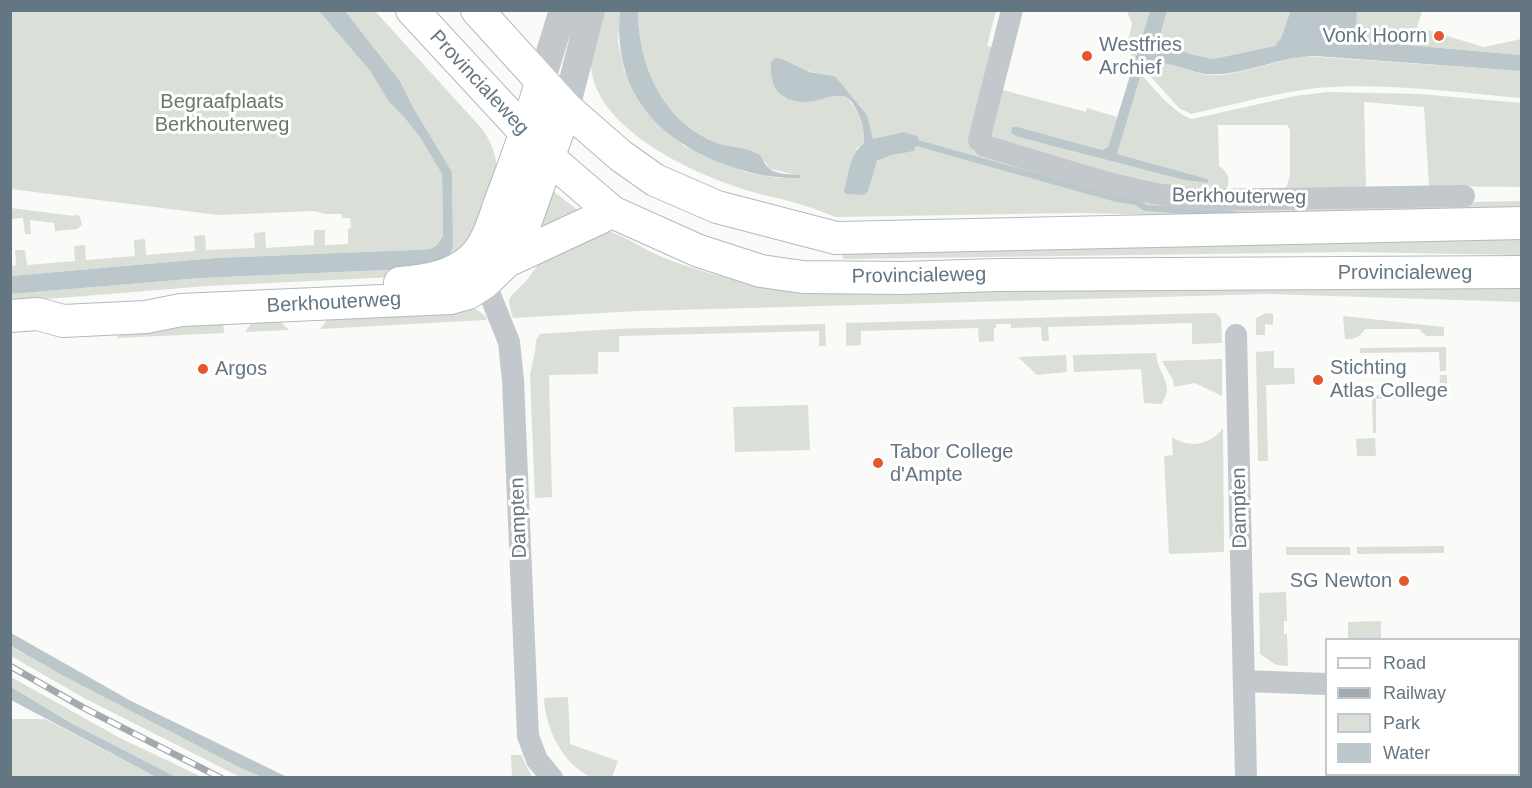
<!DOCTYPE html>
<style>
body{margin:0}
#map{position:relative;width:1532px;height:788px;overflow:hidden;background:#fafaf8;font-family:Arial,sans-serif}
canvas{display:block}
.frame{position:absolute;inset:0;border:12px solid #657683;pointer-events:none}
.legend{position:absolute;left:1325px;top:638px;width:195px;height:138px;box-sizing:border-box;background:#fff;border:2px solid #c1c8cd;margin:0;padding:8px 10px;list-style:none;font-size:18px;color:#657683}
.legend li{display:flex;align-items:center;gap:12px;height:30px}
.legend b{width:30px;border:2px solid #c1c8cd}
</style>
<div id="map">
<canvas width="1532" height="788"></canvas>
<div class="frame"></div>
<ul class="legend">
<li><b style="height:8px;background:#fff"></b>Road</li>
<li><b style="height:8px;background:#a2aab0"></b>Railway</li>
<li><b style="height:16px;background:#dadfd7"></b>Park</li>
<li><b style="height:16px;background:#bbc7cb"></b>Water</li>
</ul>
</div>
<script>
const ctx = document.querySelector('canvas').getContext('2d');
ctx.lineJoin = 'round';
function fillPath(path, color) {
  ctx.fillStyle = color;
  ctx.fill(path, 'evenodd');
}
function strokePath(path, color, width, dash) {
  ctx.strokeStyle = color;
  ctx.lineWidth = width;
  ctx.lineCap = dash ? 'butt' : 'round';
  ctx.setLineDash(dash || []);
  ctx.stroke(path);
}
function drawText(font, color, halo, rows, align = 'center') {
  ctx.font = font + ' Arial,sans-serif';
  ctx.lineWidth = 6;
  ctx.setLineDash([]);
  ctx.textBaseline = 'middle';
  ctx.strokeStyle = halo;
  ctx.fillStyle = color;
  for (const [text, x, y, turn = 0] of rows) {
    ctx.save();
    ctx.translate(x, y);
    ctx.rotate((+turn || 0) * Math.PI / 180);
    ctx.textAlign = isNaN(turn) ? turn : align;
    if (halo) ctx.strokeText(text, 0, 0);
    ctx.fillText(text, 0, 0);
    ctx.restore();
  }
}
const green = new Path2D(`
 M 11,11 L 319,11 L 370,71 L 389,102 L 403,116 L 420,137 L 442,174 L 443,236 L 436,246 L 430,249 L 414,250 L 215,258 L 11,276 L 11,266 L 16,265 L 15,250 L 25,250 L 27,265 L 75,261 L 74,246 L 85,245 L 86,260 L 135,256 L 134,240 L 145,239 L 146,255 L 195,251 L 194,236 L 205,235 L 206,250 L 255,248 L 254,233 L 265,232 L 266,248 L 314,245 L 314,230 L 325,230 L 325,245 L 348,244 L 348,229 L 351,228 L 350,218 L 342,218 L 342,214 L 325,214 L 315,211 L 218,215 L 11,189 Z
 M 345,11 L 375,11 L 483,130 C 511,171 490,201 475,242 L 415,276 L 207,286 L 11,302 L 11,294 L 201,278 L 409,269 L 453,245 L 452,172 L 414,109 L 400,81 Z
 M 598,11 L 620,11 L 618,42 L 624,70 L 630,82 L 639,101 L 684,146 L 745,172 L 778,178 L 800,178 L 801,176 L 770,169 C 767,166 766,162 763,159 C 751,148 725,147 711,140 C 660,118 638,62 638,11 L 996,11 L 987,46 L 996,49 L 974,146 L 1273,206 L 1521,201 L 1521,214 L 1178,215 L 1073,213 L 836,217 C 825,213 813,208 802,205 C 778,197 754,194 731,185 C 683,168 603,129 592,74 C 588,53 595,31 598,11 ZM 782,59 L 801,70 L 835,76 L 867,115 L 873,139 L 903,132 L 914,151 C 900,152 881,154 874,167 L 856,149 L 864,143 L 865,135 L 859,115 L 848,98 L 839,95 L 785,98 C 773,89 770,76 771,62 Z
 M 1127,11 L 1150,11 L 1135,59 L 1131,55 L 1130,49 L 1126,48 L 1132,24 Z
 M 1167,11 L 1291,11 L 1281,38 L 1275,46 L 1213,59 L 1194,55 L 1163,44 L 1161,32 Z
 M 1357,11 L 1422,11 L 1417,27 L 1484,47 L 1521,39 L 1521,55 L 1362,41 L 1356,35 Z
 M 1304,56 L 1521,71 L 1521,98 C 1456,92 1381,82 1316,88 C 1274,93 1232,105 1191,114 L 1179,108 L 1143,68 C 1158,54 1185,71 1202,74 C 1230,80 1275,60 1304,56 Z
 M 1141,74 C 1153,88 1175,114 1192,119 L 1295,96 L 1328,92 L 1419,94 L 1521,103 L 1521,187 L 1429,186 L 1424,107 L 1364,102 L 1366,187 L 1286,188 L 1290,176 L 1290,130 L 1287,125 L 1218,125 L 1219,166 C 1229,173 1231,179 1226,190 L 1192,194 L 992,141 L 991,122 L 999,89 L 1086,112 L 1087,108 L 1117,117 L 1108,147 L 1102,150 L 1014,127 L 1018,137 L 1184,180 L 1208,183 L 1208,179 L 1117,154 Z
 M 553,191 L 584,215 L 538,235 Z
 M 11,208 L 74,216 L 76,214 L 80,217 L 82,225 L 77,229 L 55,231 L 54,223 L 30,220 L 31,234 L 25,234 L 23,218 L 11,219 Z
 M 608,231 C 627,237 643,249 662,257 C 697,271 732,280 769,287 L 1505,288 L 1522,289 L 1521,302 L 1268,294 L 637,311 L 514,318 L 512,316 L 509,301 L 511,296 L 526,281 L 542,259 Z
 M 1522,231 L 1521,255 L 1349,252 L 843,259 L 842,249 Z
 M 470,307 L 479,311 L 487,318 L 486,320 L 320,329 L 329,318 Z
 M 1212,313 L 1216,313 L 1221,318 L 1222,343 L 1192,344 L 1192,323 L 1048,327 L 1049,341 L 1042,341 L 1041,327 L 1011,328 L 1011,324 L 996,324 L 996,327 L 994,328 L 994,341 L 979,342 L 978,328 L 861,331 L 861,345 L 846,346 L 846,323 Z
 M 1266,313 L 1273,314 L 1273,325 L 1265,324 L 1265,335 L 1256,335 L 1256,318 Z
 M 1343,316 L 1444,327 L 1444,336 L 1426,336 L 1419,329 L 1365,329 C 1360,337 1354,340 1345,339 Z
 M 279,320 L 289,330 L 245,332 L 253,321 Z
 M 223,321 L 224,333 L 117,338 L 124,327 Z
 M 825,324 L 826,346 L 819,346 L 819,331 L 619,336 L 619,352 L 598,352 L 598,374 L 549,375 L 552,497 L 535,498 L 530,375 L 535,352 L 536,340 L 540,334 L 615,329 Z
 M 1446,347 L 1446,371 L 1440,371 L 1439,352 L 1360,353 L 1360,348 Z
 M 1274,351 L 1274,368 L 1294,368 L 1295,384 L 1266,385 L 1268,461 L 1258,461 L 1256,352 Z
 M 1156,353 C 1157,369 1167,378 1167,390 C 1167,395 1164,399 1162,404 L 1144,403 L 1141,369 L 1074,372 L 1073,355 Z
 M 1066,355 L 1067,372 L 1037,375 L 1018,357 Z
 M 1222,359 L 1222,396 L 1195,383 L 1174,387 L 1173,380 L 1162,361 Z
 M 1440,375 L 1447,375 L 1447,398 L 1376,399 L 1376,433 L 1373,433 L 1372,395 L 1439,394 Z
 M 808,405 L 810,450 L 735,452 L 733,407 Z
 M 1223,428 L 1224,552 L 1169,554 L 1164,456 L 1173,455 L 1172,437 C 1189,449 1211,445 1223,428 Z
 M 1375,438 L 1376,456 L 1357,456 L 1356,439 Z
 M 1444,546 L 1444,553 L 1357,554 L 1357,547 Z
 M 1286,547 L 1350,547 L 1350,555 L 1286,555 Z
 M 1286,592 L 1287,621 L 1284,621 L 1284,634 L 1287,634 L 1288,666 L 1276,665 L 1260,654 L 1259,593 Z
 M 1381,621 L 1381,639 L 1348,639 L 1348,622 Z
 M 10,646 L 60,674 L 262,777 L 240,777 L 84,698 L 11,656 Z
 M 11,677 L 120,738 L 202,777 L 176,777 L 71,723 L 11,687 Z
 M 568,697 L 570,744 L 618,761 L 612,777 C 605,778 595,779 589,776 C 562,763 545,727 544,698 Z
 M 11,719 L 45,719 L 156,777 L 11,778 Z
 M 511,755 L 521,755 L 532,777 L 512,777 Z`);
const water = new Path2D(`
 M 620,10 L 638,11 C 638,62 660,117 710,140 C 724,147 746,147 758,154 C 763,157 763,161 766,165 C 772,175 790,174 800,175 L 801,178 C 771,179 743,172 716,161 C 649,133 613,84 620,10 Z
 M 1291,10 L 1357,11 L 1356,35 L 1361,41 L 1521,55 L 1521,71 L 1315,56 C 1278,56 1243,77 1206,74 C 1189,73 1154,52 1142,71 L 1117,154 L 1208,179 L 1208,183 L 1184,180 L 1018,137 L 1011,133 L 1012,127 L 1017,127 L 1102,150 L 1108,147 L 1150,11 L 1167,11 L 1161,32 L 1163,44 L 1194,55 L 1213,59 L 1275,46 L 1281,38 Z
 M 319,11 L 345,11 L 400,81 L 414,109 L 452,172 L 453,245 C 450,265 425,266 409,269 L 201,278 L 11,294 L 11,276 L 215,258 L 414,250 L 430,249 L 436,246 L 443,236 L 442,174 L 420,137 L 403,116 L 389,102 L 370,71 Z
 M 775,58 L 782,59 L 809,72 L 835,76 L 867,115 L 873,139 L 903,132 L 919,137 L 914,151 L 891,155 L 877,161 L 868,191 L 864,195 L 847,194 L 844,192 C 849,174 849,155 864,143 C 865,132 862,121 857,111 C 854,106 852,100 846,97 C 836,93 824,99 814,101 C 784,105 769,92 771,62 Z
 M 11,633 L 131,701 L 287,777 L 262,777 L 239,767 L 60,674 L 11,646 Z
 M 11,687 L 71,723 L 176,777 L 156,777 L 11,700 Z`);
const stream = new Path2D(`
 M 917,143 L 1117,199 L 1137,202 L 1145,208 L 1235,214`);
const minor = new Path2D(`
 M 1012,10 L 979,140 L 982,140 L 985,146 C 1057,167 1130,195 1205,200 L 1464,196
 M 480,270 L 509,342 L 513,380 L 528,736 L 537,760 L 552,778
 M 1236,335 L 1246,778
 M 1244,681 L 1326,684
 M 1518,690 L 1522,690`);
const tertiary = new Path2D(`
 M 541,82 L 563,10
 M 566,108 L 591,10`);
const secondary = new Path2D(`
 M 412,10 L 548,157 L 612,212 L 699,251 L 761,271 L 803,277 L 903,278 L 997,275 L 1522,272
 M 477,10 L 566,108 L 621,156 L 655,180 L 717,207 L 836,238 L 1522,223
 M 507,261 L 612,212
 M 400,283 C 425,281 453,277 473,258 C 488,244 494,219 501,200 C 516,161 530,122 541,82
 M 10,316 L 38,314 L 63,321 L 146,317 L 181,310 L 450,298 L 468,293 L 485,282 L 507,261 L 523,229 L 566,108`);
const rail = new Path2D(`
 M 10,666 L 84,708 L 221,778`);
const markers = [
 [1439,36,6,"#e4572e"],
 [1087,56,6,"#e4572e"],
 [203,369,6,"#e4572e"],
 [1318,380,6,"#e4572e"],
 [878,463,6,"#e4572e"],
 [1404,581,6,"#e4572e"]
];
const poiNames = [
 ["Vonk Hoorn",1427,36,"right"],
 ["Westfries",1099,45],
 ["Archief",1099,68],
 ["Stichting",1330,368],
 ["Atlas College",1330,391],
 ["Argos",215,369],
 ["Tabor College",890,452],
 ["d'Ampte",890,475],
 ["SG Newton",1392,581,"right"]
];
const streetNames = [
 ["Provincialeweg",479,83,47],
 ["Berkhouterweg",1239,197,1],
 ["Provincialeweg",1405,273],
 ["Provincialeweg",919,276,-1],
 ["Berkhouterweg",334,303,-3],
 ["Dampten",1240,508,-91],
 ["Dampten",519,518,-92]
];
const parkNames = [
 ["Begraafplaats",222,102],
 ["Berkhouterweg",222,125]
];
fillPath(green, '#dadfd7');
fillPath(water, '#bbc7cb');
strokePath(stream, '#bbc7cb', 6);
strokePath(secondary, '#b3babf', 34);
strokePath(minor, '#c3c8cc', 22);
strokePath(tertiary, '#c3c8cc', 28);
strokePath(secondary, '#fff', 32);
strokePath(rail, '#a2aab0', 7);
strokePath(rail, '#fff', 4.5, [14]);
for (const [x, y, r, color] of markers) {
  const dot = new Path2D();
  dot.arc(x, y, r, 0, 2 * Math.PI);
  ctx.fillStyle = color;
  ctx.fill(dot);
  strokePath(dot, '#fff', 2);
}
drawText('20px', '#657683', '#fff', poiNames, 'left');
drawText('20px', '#657683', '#fff', streetNames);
drawText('20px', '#687a64', '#fff', parkNames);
</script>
